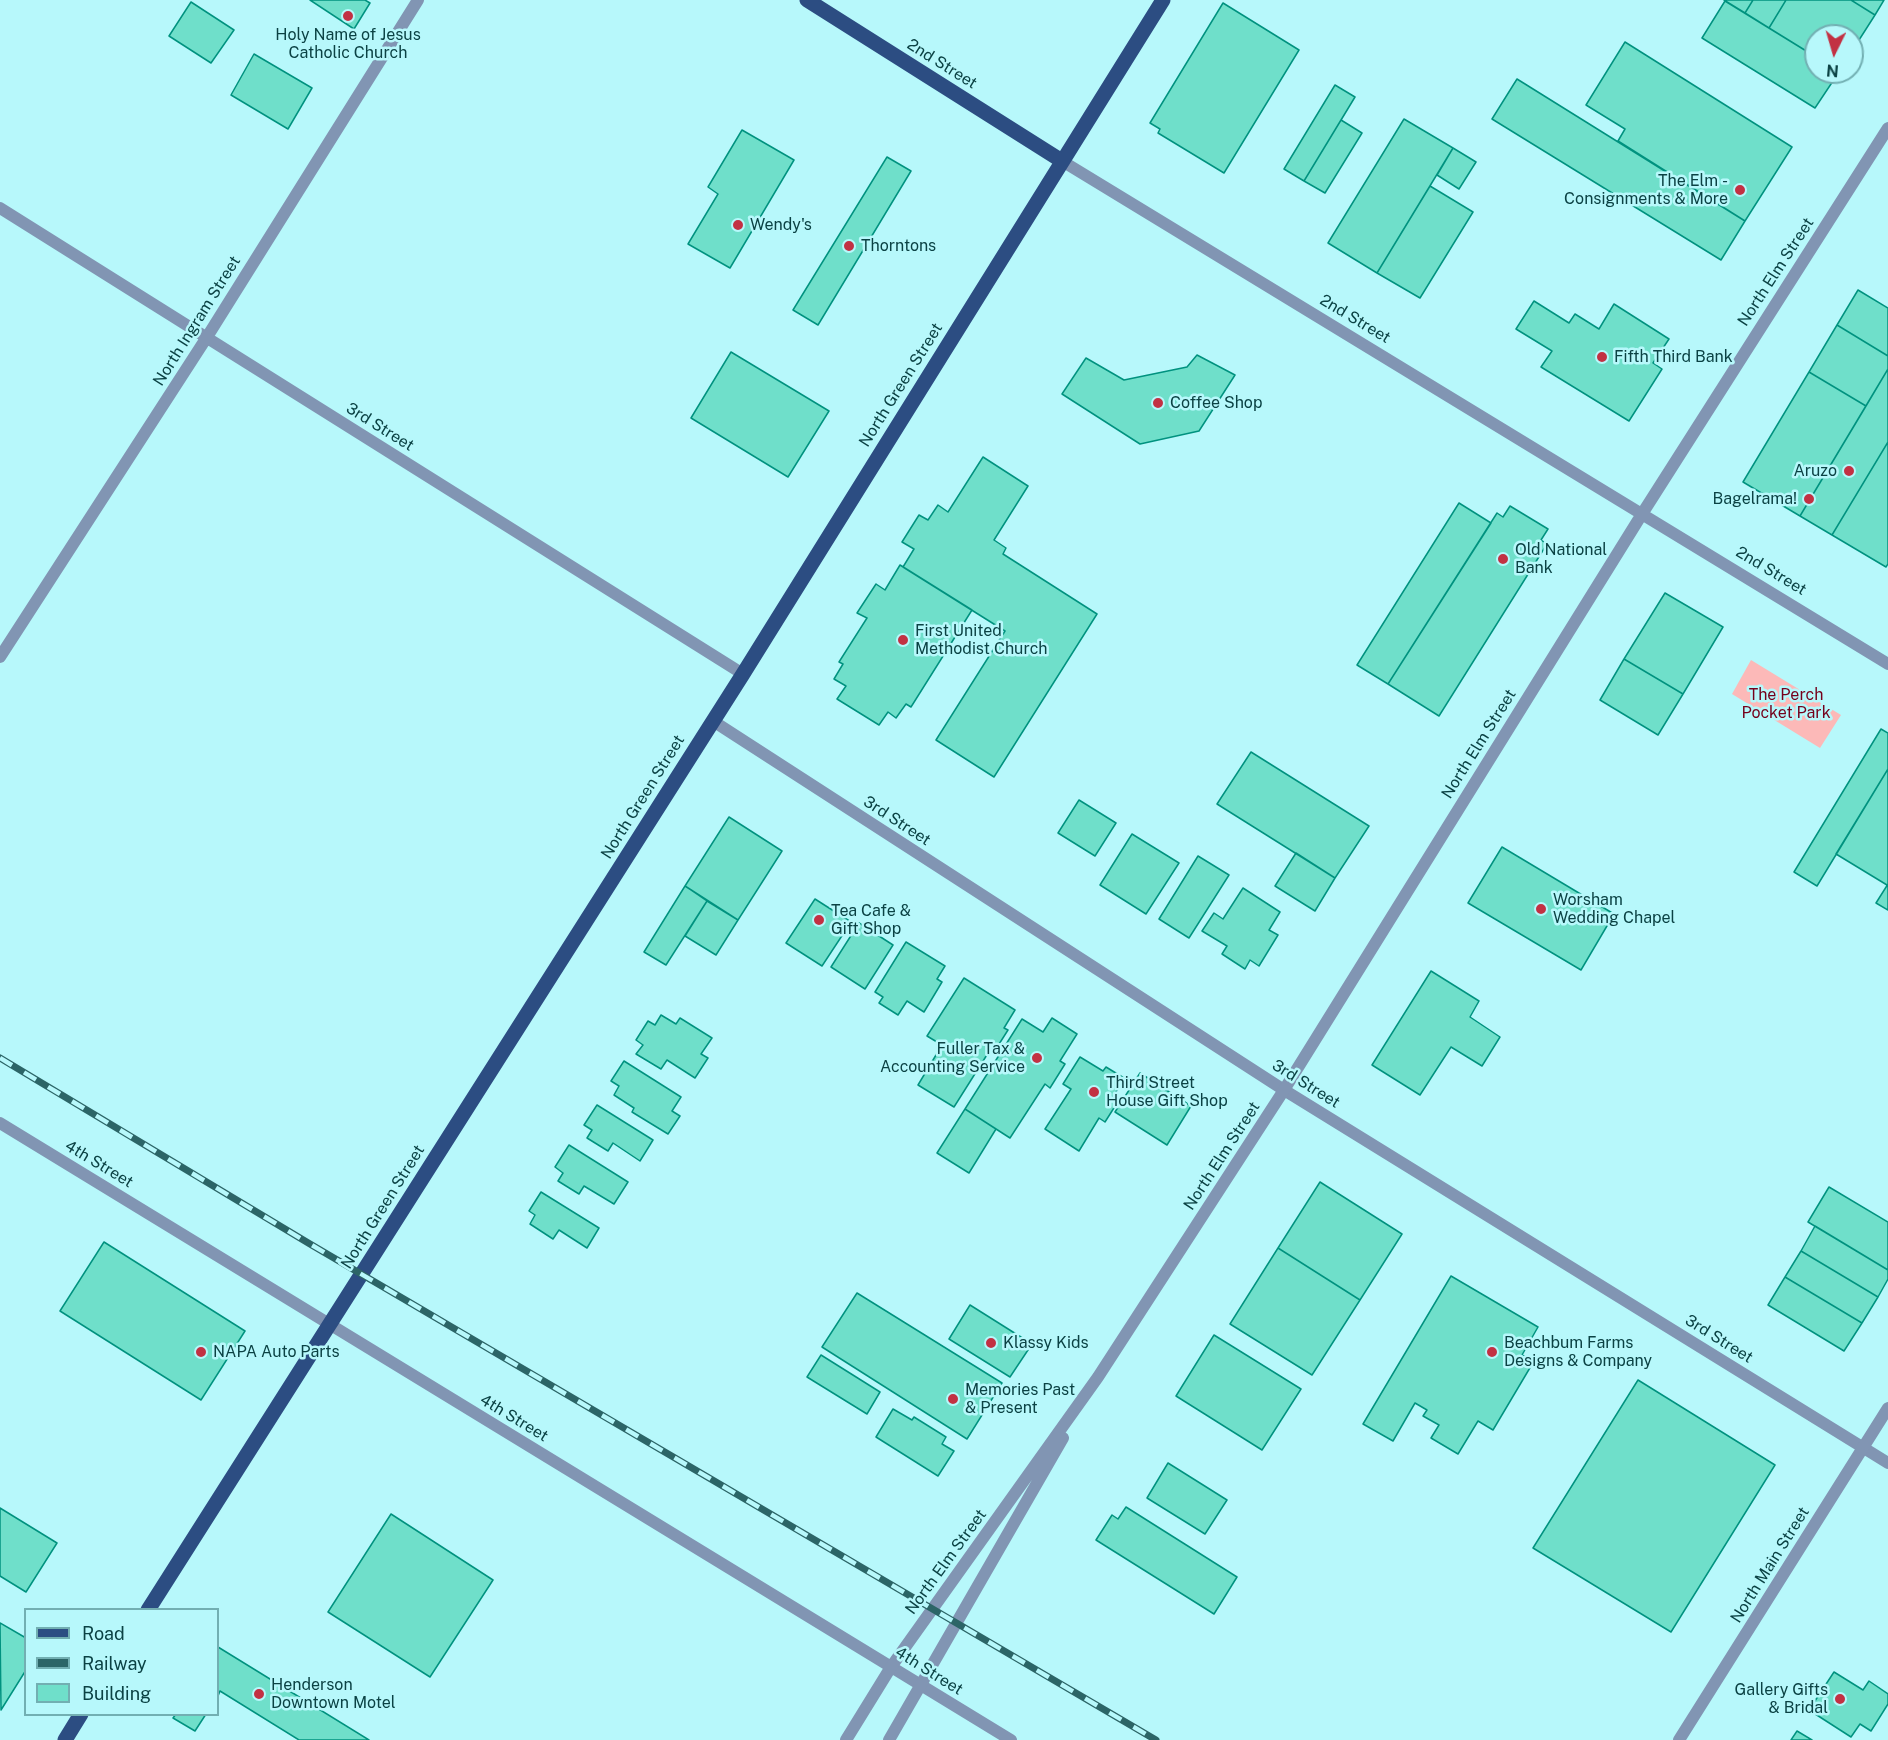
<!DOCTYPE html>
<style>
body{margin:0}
#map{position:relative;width:1888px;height:1740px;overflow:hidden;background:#b7f8fb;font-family:"Public Sans",sans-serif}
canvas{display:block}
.legend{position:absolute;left:24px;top:1608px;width:195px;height:108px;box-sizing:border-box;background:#b7f8fb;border:2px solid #72afb2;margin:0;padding:8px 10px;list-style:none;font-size:18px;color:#0b4244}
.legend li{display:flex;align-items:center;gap:12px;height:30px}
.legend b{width:30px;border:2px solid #72afb2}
.north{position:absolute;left:1804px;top:24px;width:60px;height:60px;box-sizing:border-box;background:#b7f8fb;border:2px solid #72afb2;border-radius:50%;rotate:185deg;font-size:16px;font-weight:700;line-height:24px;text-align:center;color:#0b4244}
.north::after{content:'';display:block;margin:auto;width:21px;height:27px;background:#c23143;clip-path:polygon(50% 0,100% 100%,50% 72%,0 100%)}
</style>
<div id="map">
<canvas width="1888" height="1740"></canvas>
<ul class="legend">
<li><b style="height:8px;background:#2c4d82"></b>Road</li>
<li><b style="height:8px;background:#2c6567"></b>Railway</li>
<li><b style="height:16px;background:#6fdfca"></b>Building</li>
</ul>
<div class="north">N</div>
</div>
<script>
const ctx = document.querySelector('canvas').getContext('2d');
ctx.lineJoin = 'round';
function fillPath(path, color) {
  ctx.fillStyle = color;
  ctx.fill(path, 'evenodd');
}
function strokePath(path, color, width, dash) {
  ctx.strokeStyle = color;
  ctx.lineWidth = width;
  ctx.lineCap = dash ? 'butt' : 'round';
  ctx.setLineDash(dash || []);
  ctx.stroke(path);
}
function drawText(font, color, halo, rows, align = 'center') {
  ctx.font = font + ' "Public Sans",sans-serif';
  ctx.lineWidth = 5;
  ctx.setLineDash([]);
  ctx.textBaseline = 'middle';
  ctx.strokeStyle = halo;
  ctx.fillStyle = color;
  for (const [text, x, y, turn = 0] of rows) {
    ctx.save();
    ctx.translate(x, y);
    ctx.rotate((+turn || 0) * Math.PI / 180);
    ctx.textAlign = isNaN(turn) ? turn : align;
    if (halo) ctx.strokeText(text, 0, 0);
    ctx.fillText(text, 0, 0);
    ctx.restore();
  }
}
const green = new Path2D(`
 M 1751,660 L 1841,715 L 1820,748 L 1732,694 Z`);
const building = new Path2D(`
 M 310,0 L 365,0 L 370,3 L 354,29 Z
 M 1724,0 L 1753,0 L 1745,13 Z
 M 1753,0 L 1786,0 L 1769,28 L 1745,13 Z
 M 1786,0 L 1851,0 L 1875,15 L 1852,51 L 1852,36 L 1816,36 L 1816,57 L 1769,28 Z
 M 1851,0 L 1884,0 L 1875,15 Z
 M 1725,1 L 1816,57 L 1816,72 L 1839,72 L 1815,108 L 1702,38 Z
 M 191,2 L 234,30 L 211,63 L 169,36 Z
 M 1223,3 L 1299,50 L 1224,173 L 1158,133 L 1160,129 L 1150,123 Z
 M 1625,42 L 1792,147 L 1745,221 L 1618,141 L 1625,129 L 1586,105 Z
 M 254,54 L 312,88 L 288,129 L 231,95 Z
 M 1517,79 L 1745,221 L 1721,260 L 1492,119 Z
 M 1335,85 L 1355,97 L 1304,181 L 1284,169 Z
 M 1404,119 L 1453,148 L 1377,273 L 1328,243 Z
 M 1341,120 L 1362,133 L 1325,193 L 1304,181 Z
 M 742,130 L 794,160 L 730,268 L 688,244 L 718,194 L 708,187 Z
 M 1453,148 L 1476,162 L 1459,189 L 1437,175 Z
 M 887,157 L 911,171 L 818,325 L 793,310 Z
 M 1430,186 L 1473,212 L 1420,298 L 1377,273 Z
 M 1858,290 L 1888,308 L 1888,356 L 1837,325 Z
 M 1534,301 L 1569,323 L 1575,314 L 1599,329 L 1614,304 L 1669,339 L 1653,363 L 1662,369 L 1629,421 L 1541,367 L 1552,351 L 1516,329 Z
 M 1837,325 L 1888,356 L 1888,369 L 1866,406 L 1809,372 Z
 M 731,352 L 829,411 L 788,477 L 691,418 Z
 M 1197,355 L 1235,375 L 1199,431 L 1140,444 L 1062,394 L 1086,358 L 1124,380 L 1187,367 Z
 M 1888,369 L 1888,442 L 1832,535 L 1800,516 Z
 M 1809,372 L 1866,406 L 1800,516 L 1743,482 Z
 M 1888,442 L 1888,564 L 1886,567 L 1832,535 Z
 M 983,457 L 1028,486 L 994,540 L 1006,548 L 1003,554 L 1097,614 L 994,777 L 936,740 L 1005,631 L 903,567 L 914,549 L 902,542 L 919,515 L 928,520 L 938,505 L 948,512 Z
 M 1459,503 L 1491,523 L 1388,684 L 1357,665 Z
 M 1510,506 L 1548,529 L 1541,540 L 1547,544 L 1439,716 L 1388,684 L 1497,513 L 1503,517 Z
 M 900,565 L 972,610 L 911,707 L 906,704 L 896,718 L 888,712 L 879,725 L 837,699 L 846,686 L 834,679 L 843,664 L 839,662 L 867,618 L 857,613 L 876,584 L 885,590 Z
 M 1665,593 L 1723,627 L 1683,694 L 1624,659 Z
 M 1624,659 L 1683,694 L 1658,735 L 1600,700 Z
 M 1881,729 L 1888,733 L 1888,769 L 1817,886 L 1794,872 Z
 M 1251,752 L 1369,826 L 1335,878 L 1217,804 Z
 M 1888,769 L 1888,884 L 1887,885 L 1836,854 Z
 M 1079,800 L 1116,823 L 1095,856 L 1058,833 Z
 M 729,817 L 782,851 L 738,920 L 685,886 Z
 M 1132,834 L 1179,863 L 1146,914 L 1100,885 Z
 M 1502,847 L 1614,914 L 1581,970 L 1468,903 Z
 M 1296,853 L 1335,878 L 1315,911 L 1275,886 Z
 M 1198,856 L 1229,875 L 1189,938 L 1159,919 Z
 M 1888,884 L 1888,910 L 1876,903 Z
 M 685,886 L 707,901 L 666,965 L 644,952 Z
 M 1243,888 L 1280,912 L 1269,930 L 1278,935 L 1259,966 L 1250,960 L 1245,969 L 1222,954 L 1227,946 L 1202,931 L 1214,913 L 1223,919 Z
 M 815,899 L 851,922 L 822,966 L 786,943 Z
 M 707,901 L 738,920 L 716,955 L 685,936 Z
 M 859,923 L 893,945 L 865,989 L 831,967 Z
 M 906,942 L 945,966 L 937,979 L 942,982 L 924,1012 L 907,1001 L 898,1015 L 879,1003 L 883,997 L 875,992 Z
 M 1431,971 L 1479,1001 L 1470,1017 L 1500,1037 L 1482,1066 L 1451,1047 L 1420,1095 L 1372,1065 Z
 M 964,978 L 1015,1010 L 1004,1028 L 1008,1030 L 994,1052 L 990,1050 L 954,1107 L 918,1085 L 942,1045 L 927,1036 Z
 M 661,1015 L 676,1024 L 680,1018 L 712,1038 L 701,1054 L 708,1058 L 695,1078 L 667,1060 L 661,1069 L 636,1054 L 643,1045 L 636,1040 L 648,1021 L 655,1025 Z
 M 1052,1018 L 1077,1034 L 1060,1061 L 1065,1064 L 1050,1088 L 1045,1084 L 1010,1138 L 965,1109 L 1022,1019 L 1043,1032 Z
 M 1080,1057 L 1103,1071 L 1106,1067 L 1124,1078 L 1113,1097 L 1119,1100 L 1105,1122 L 1099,1118 L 1079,1151 L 1045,1129 L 1071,1089 L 1063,1084 Z
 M 624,1061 L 681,1097 L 672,1111 L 680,1116 L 668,1134 L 632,1112 L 634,1108 L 614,1095 L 619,1086 L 611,1081 Z
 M 1140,1073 L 1191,1106 L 1167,1145 L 1115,1112 Z
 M 597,1105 L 653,1140 L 640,1161 L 613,1143 L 608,1151 L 587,1138 L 592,1130 L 584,1125 Z
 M 965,1109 L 996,1129 L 969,1173 L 937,1153 Z
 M 569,1145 L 628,1182 L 614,1204 L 584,1186 L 579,1194 L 558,1181 L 563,1173 L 555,1167 Z
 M 1320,1182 L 1402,1234 L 1360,1300 L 1278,1248 Z
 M 1829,1187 L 1888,1222 L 1888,1270 L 1808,1222 Z
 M 541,1192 L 599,1228 L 587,1248 L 559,1230 L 553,1239 L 530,1224 L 535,1215 L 529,1211 Z
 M 1815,1226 L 1888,1270 L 1888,1279 L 1878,1297 L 1801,1251 Z
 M 104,1242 L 245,1331 L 201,1400 L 60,1311 Z
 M 1278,1248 L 1360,1300 L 1312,1375 L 1230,1324 Z
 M 1801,1251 L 1878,1297 L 1862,1323 L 1785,1277 Z
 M 1451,1276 L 1538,1327 L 1522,1355 L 1534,1361 L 1493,1430 L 1478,1421 L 1458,1454 L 1431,1438 L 1439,1425 L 1423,1416 L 1427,1410 L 1415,1403 L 1393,1441 L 1363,1424 Z
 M 1785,1277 L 1862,1323 L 1844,1351 L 1768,1305 Z
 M 857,1293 L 1002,1383 L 967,1439 L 822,1347 Z
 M 970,1305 L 1032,1344 L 1010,1377 L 949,1339 Z
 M 1214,1335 L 1301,1389 L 1262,1450 L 1176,1396 Z
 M 821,1355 L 880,1392 L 867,1414 L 807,1377 Z
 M 1638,1380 L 1775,1465 L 1671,1632 L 1533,1548 Z
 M 893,1409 L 912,1420 L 914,1417 L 946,1437 L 942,1444 L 954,1451 L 938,1476 L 876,1437 Z
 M 1168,1463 L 1227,1500 L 1205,1534 L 1147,1498 Z
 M 1126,1507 L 1237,1577 L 1214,1614 L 1096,1540 L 1112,1515 L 1118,1519 Z
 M 0,1508 L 57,1543 L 26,1592 L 0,1576 Z
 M 391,1514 L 493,1580 L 430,1677 L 328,1612 Z
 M 0,1623 L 26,1638 L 26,1670 L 1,1710 Z
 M 218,1647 L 369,1740 L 299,1740 L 220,1691 L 218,1696 Z
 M 1834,1672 L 1863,1690 L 1869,1681 L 1888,1694 L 1888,1704 L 1871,1731 L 1860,1724 L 1851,1737 L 1809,1710 Z
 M 176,1714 L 206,1714 L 195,1731 L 173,1718 Z
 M 1797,1731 L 1812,1740 L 1791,1740 Z`);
const minor = new Path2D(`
 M 0,208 L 743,674
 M 0,657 L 207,337 L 418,0
 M 713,721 L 1284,1090 L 1888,1463
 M 0,1123 L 1011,1740`);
const tertiary = new Path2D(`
 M 1062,161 L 1888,664
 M 846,1740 L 891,1667 L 1098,1377 L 1284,1090 L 1642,514 L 1888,128
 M 889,1740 L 1063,1438
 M 1679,1740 L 1888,1408`);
const primary = new Path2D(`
 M 807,0 L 1062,161
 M 148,1610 L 743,674 L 1163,0
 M 65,1740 L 81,1714`);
const rail = new Path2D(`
 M 0,1058 L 310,1244 L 1156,1740`);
const markers = [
 [348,16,6,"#c23143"],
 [1740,190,6,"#c23143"],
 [738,225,6,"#c23143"],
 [849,246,6,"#c23143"],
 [1602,357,6,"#c23143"],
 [1158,403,6,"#c23143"],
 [1849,471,6,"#c23143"],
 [1809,499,6,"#c23143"],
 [1503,559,6,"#c23143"],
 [903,640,6,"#c23143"],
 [1541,909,6,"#c23143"],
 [819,920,6,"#c23143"],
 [1037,1058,6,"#c23143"],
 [1094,1092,6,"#c23143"],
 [991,1343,6,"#c23143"],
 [201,1352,6,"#c23143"],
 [1492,1352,6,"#c23143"],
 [953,1399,6,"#c23143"],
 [259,1694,6,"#c23143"],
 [1840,1699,6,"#c23143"]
];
const poiNames = [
 ["Holy Name of Jesus",348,35,"center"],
 ["Catholic Church",348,53,"center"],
 ["The Elm -",1728,181,"right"],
 ["Consignments & More",1728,199,"right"],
 ["Wendy's",750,225],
 ["Thorntons",861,246],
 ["Fifth Third Bank",1614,357],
 ["Coffee Shop",1170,403],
 ["Aruzo",1837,471,"right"],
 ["Bagelrama!",1797,499,"right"],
 ["Old National",1515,550],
 ["Bank",1515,568],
 ["First United",915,631],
 ["Methodist Church",915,649],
 ["Worsham",1553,900],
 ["Wedding Chapel",1553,918],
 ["Tea Cafe &",831,911],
 ["Gift Shop",831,929],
 ["Fuller Tax &",1025,1049,"right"],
 ["Accounting Service",1025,1067,"right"],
 ["Third Street",1106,1083],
 ["House Gift Shop",1106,1101],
 ["Klassy Kids",1003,1343],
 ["Beachbum Farms",1504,1343],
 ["Designs & Company",1504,1361],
 ["NAPA Auto Parts",213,1352],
 ["Memories Past",965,1390],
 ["& Present",965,1408],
 ["Henderson",271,1685],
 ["Downtown Motel",271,1703],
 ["Gallery Gifts",1828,1690,"right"],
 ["& Bridal",1828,1708,"right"]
];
const streetNames = [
 ["2nd Street",942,64,32],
 ["North Elm Street",1776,272,-57],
 ["2nd Street",1355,319,31],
 ["North Ingram Street",197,321,-58],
 ["North Green Street",901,385,-58],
 ["3rd Street",380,427,32],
 ["2nd Street",1771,571,31],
 ["North Elm Street",1479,744,-58],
 ["North Green Street",643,797,-58],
 ["3rd Street",897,821,33],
 ["3rd Street",1306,1084,32],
 ["North Elm Street",1222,1156,-57],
 ["4th Street",99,1164,31],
 ["North Green Street",383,1207,-58],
 ["3rd Street",1719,1339,32],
 ["4th Street",514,1418,31],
 ["North Elm Street",946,1562,-54],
 ["North Main Street",1770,1565,-58],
 ["4th Street",929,1671,32]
];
const parkNames = [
 ["The Perch",1786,695],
 ["Pocket Park",1786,713]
];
fillPath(green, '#fcb9b8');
fillPath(building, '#6fdfca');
strokePath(building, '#00927f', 1.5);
strokePath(minor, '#8195b3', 12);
strokePath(tertiary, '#8195b3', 12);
strokePath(primary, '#2c4d82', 15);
strokePath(rail, '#2c6567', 7);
strokePath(rail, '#b7f8fb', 4.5, [14]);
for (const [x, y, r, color] of markers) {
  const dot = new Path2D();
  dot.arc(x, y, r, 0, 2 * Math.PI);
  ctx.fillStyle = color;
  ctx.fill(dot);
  strokePath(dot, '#b7f8fb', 2);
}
drawText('16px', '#0b4244', '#b7f8fb', poiNames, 'left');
drawText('16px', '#0b4244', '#b7f8fb', streetNames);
drawText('16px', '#75001b', '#b7f8fb', parkNames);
</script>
